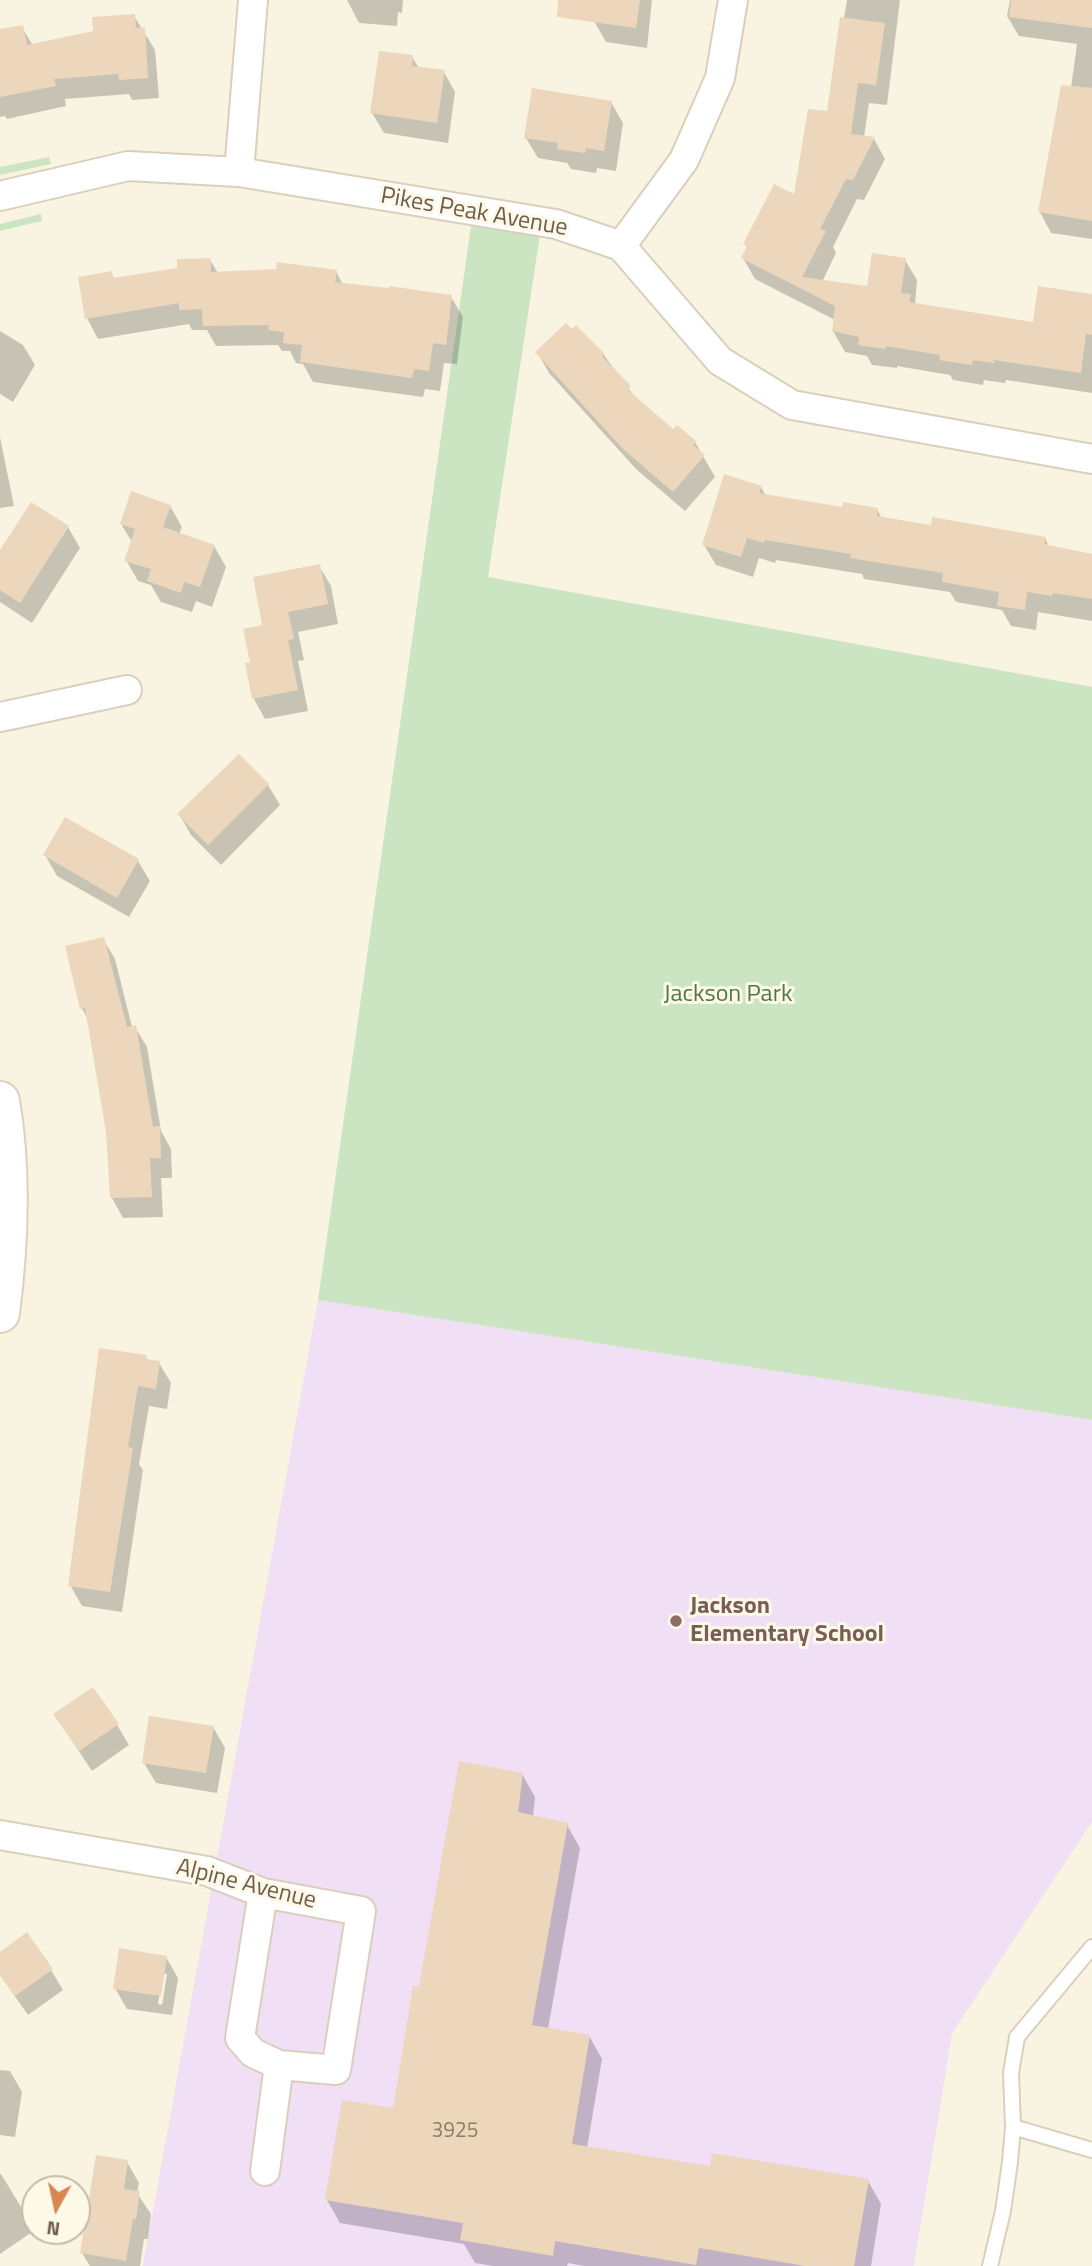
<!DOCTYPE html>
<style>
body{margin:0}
#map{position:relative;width:1092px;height:2266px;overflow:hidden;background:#f9f4e2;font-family:"Titillium Web",sans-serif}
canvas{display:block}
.north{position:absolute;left:21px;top:2175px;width:70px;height:70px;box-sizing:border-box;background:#fdf8e8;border:2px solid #c4baa9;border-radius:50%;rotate:188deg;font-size:19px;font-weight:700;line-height:28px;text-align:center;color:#6e5d4b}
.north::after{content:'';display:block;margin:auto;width:24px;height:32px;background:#d88652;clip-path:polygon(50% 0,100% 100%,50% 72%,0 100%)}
</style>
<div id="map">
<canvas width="1092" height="2266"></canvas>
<div class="north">N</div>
</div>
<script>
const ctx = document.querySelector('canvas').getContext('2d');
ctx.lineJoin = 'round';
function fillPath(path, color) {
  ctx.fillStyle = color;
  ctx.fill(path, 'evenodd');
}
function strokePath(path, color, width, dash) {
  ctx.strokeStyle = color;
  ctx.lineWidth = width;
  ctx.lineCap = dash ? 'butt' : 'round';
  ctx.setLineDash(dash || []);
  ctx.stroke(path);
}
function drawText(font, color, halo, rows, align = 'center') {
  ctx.font = font + ' "Titillium Web",sans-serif';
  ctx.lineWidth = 6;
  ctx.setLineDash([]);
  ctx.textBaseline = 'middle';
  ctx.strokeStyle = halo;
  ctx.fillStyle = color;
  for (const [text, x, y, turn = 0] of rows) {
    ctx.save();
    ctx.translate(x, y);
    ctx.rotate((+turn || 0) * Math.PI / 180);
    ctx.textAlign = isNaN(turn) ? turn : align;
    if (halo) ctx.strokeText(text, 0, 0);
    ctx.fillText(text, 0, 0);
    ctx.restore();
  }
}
const education = new Path2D(`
 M 318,1300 L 1092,1420 L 1092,1822 L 952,2033 L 914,2266 L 143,2266 Z`);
const green = new Path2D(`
 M 49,157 L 51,164 L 0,175 L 0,167 Z
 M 41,214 L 42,221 L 0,231 L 0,224 Z
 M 471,226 L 540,235 L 488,577 L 1092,687 L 1092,1420 L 318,1300 Z`);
const shadow = new Path2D(`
 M 347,0 L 403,0 L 402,13 L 398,12 L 397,26 L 359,23 Z
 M 597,0 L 652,0 L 647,48 L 606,42 L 594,21 Z
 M 847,0 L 900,0 L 887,105 L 869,103 L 864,137 L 874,139 L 885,159 L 864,200 L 857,199 L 833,247 L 836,253 L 822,282 L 868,288 L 905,260 L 917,280 L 915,305 L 1035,324 L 1092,296 L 1092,393 L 1006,380 L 1005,383 L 984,380 L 983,385 L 953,380 L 950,375 L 897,366 L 897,368 L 872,365 L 867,356 L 845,352 L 833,331 L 835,320 L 755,279 L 743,258 L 748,249 L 745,244 L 795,197 L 828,113 Z
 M 1010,0 L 1092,0 L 1092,239 L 1051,233 L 1040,212 L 1071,88 L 1077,44 L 1019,36 L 1007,16 Z
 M 134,16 L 155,50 L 159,98 L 132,100 L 129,94 L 65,99 L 66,106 L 7,119 L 5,116 L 0,117 L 0,31 L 22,27 L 33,46 L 95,32 Z
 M 412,57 L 419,68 L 444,72 L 455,92 L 448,143 L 384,133 L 372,113 Z
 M 611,102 L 623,123 L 616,171 L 597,168 L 596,173 L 571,169 L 567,163 L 538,158 L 526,138 Z
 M 210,260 L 218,273 L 336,271 L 343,285 L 451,297 L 463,317 L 457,364 L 444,363 L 440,391 L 425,389 L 423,397 L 313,382 L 303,364 L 296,363 L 290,351 L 282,351 L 278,345 L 216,346 L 207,330 L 192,330 L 189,324 L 98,339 L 87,318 L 111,273 L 114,279 L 179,269 Z
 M 576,328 L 604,355 L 637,400 L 673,432 L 695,442 L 715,477 L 685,511 L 636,469 L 549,373 L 537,352 Z
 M 0,331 L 23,345 L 35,365 L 13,402 L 0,394 Z
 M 0,437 L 14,506 L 0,508 Z
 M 761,487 L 766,496 L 844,509 L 877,509 L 882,519 L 932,527 L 1045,538 L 1049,547 L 1092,554 L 1092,621 L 1038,612 L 1036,630 L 1011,626 L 1002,610 L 956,602 L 950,592 L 864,579 L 862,574 L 776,560 L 775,563 L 759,558 L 753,577 L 716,565 L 704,545 Z
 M 170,506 L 182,527 L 179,534 L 214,546 L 226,567 L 212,607 L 196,601 L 192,612 L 161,602 L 151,585 L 138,581 L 126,560 L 132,542 L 121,524 Z
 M 68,527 L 80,548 L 32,623 L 0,602 L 0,554 Z
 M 319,566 L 331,586 L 338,624 L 298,632 L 304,660 L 298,661 L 308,711 L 265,719 L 254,699 L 252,664 L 264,626 Z
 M 268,785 L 280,805 L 221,865 L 191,835 L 179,814 Z
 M 45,855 L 138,861 L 150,881 L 129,917 L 57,876 Z
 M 103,939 L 115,959 L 132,1027 L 135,1027 L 147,1047 L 161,1131 L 171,1149 L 172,1178 L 161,1178 L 163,1217 L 123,1218 L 112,1198 L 107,1132 L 88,1020 L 82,1008 Z
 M 146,1357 L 148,1361 L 159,1363 L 171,1383 L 167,1409 L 149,1406 L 139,1464 L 143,1470 L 122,1612 L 82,1606 L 70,1585 Z
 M 55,1715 L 117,1725 L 129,1745 L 92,1771 Z
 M 213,1727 L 225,1748 L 217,1793 L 156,1783 L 144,1763 Z
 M 522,1774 L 535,1797 L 533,1817 L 567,1825 L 580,1848 L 548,2029 L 589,2036 L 602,2059 L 587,2148 L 712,2167 L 868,2181 L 881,2204 L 871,2266 L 584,2266 L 568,2263 L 567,2266 L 493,2266 L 475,2263 L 464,2244 L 340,2223 L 327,2200 L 394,2110 L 421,1989 Z
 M 0,1954 L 51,1970 L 63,1990 L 28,2015 L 0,1975 Z
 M 166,1957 L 178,1978 L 172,2015 L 127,2009 L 115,1988 ZM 163,1974 L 167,1974 L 162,2005 L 158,2004 Z
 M 0,2070 L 10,2071 L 22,2092 L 15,2137 L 0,2135 Z
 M 127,2162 L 139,2183 L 137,2193 L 151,2214 L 148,2239 L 144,2239 L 140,2266 L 90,2266 L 82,2253 Z
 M 1,2174 L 35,2230 L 0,2254 L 0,2174 Z`);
const building = new Path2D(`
 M 558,0 L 640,0 L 636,28 L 557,17 Z
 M 1011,0 L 1092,0 L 1092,28 L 1009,17 Z
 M 135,14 L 136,28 L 145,27 L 148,78 L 119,80 L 118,74 L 54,79 L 56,86 L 0,97 L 0,29 L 23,25 L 27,45 L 93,31 L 92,17 Z
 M 840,17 L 885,23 L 876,85 L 858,83 L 851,134 L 875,137 L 853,180 L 846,179 L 820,229 L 826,231 L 802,277 L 867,286 L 872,253 L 906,258 L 901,293 L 911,294 L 909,302 L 1033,322 L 1038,286 L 1092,294 L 1092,335 L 1086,334 L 1081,373 L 994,360 L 994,363 L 973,360 L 972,365 L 939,360 L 940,355 L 886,346 L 886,349 L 858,345 L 859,337 L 832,331 L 835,306 L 741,258 L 747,246 L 743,244 L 774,184 L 794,194 L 808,109 L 827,111 Z
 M 379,51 L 413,55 L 412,66 L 445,70 L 437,123 L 370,113 Z
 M 1061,85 L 1092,88 L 1092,221 L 1038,212 Z
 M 532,88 L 612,101 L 604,151 L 586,148 L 585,153 L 557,149 L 558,143 L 524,138 Z
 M 211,258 L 211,272 L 276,269 L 277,262 L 337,270 L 335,282 L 389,288 L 389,286 L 452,295 L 446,345 L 433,343 L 429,371 L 414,369 L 412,378 L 300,362 L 302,345 L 283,343 L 284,332 L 268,330 L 269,325 L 203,326 L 202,309 L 179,310 L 179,303 L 85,319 L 78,277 L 112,271 L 113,278 L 177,268 L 177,259 Z
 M 566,323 L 572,329 L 576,325 L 605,354 L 602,356 L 631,386 L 627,389 L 673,429 L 677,425 L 696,441 L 693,445 L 705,455 L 673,492 L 622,448 L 535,352 Z
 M 724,474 L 762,486 L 759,493 L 842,507 L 843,502 L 878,508 L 877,516 L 931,525 L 932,517 L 1046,537 L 1044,544 L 1092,554 L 1092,599 L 1053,593 L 1052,596 L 1027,592 L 1025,610 L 997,606 L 999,592 L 942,582 L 943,573 L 850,558 L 851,554 L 765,540 L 764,543 L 747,538 L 741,557 L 702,545 Z
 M 131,491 L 171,505 L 163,527 L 215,545 L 200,587 L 184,582 L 181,593 L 147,581 L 151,569 L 124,561 L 135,529 L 120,524 Z
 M 31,502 L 69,526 L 20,603 L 0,590 L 0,550 Z
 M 320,564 L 328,604 L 288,612 L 294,639 L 288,640 L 298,690 L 252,699 L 245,663 L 250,662 L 243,629 L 262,625 L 253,577 Z
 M 239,754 L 269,784 L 208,845 L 177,814 Z
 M 65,817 L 139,859 L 117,898 L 43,855 Z
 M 104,937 L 127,1027 L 136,1025 L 153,1127 L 160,1126 L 161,1158 L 150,1158 L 152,1197 L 110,1198 L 106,1132 L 85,1008 L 80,1009 L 65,946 Z
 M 99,1348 L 147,1355 L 146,1359 L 160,1361 L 156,1389 L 138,1386 L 128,1447 L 133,1448 L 110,1592 L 68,1586 Z
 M 93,1687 L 119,1724 L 79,1751 L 53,1714 Z
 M 149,1716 L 214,1726 L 206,1773 L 142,1763 Z
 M 459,1761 L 523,1773 L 518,1812 L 568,1823 L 532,2025 L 590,2035 L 572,2144 L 710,2166 L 712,2153 L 869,2179 L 854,2266 L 805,2266 L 699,2248 L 696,2265 L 555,2241 L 553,2256 L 460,2240 L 463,2223 L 325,2200 L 342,2100 L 393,2108 L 413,1986 L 419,1987 Z
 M 27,1932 L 53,1969 L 15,1996 L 0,1975 L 0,1952 Z
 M 119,1948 L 167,1956 L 161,1996 L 113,1989 Z
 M 96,2155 L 128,2160 L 124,2189 L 140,2191 L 136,2219 L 133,2219 L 126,2261 L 80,2253 Z`);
const lane = new Path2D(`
 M 1013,2127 L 1092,2150
 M 990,2266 L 1003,2211 L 1010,2162 L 1013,2127 L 1011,2073 L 1017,2037 L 1092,1947`);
const street = new Path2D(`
 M 239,172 L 253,0
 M 0,196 L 128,166 L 239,172 L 556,224 L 621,246 L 720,361 L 792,405 L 1092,459
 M 621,246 L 684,160 L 720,78 L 733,0
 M 0,717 L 127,690
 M 0,1835 L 207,1871 L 263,1893 L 361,1911 L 336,2070 L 279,2065
 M 263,1893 L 240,2038 L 253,2053 L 279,2065 L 265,2171`);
const secondary = new Path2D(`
 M 0,1101 C 12,1171 9,1243 0,1313`);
const markers = [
 [676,1621,7,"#8d6e63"]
];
const numberNames = [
 ["3925",455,2132]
];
const streetNames = [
 ["Pikes Peak Avenue",474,213,10],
 ["Alpine Avenue",246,1885,14]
];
const parkNames = [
 ["Jackson Park",728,995]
];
const educationNames = [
 ["Jackson",690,1607],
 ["Elementary School",690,1635]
];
fillPath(education, '#f1dff5');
fillPath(green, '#cbe5c2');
fillPath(shadow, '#0003');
fillPath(building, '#ecd7bc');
strokePath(lane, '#dacfbd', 18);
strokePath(street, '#dacfbd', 32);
strokePath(secondary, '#ded1bb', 42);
strokePath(lane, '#fff', 14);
strokePath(street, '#fff', 28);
strokePath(secondary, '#fff', 38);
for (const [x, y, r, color] of markers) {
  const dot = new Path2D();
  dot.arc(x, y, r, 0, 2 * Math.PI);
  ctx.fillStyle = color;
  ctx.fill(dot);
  strokePath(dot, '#fdf8e8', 2.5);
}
drawText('21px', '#8e7c67', null, numberNames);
drawText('24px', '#6e5d4b', '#fdf8e8', streetNames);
drawText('24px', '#4e7947', '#fdf8e8', parkNames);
drawText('bold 24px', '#785e54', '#fdf8e8', educationNames, 'left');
</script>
